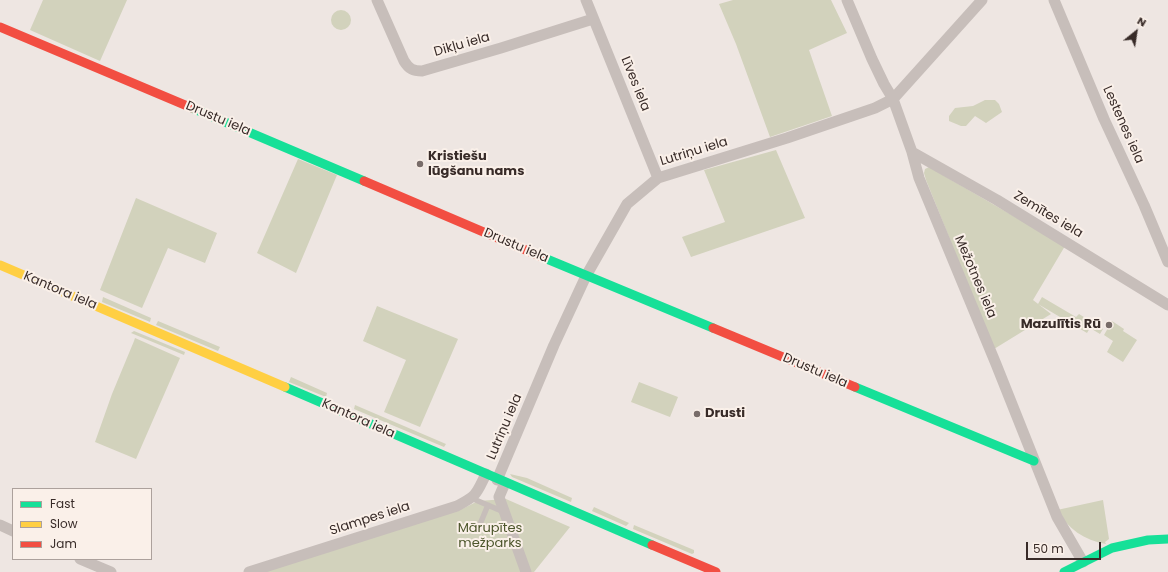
<!DOCTYPE html>
<meta charset="utf-8">
<style>
body{margin:0}
#map{position:relative;width:1168px;height:572px;overflow:hidden;background:#eee6e2;font-family:Poppins,sans-serif}
canvas{display:block}
.legend{position:absolute;left:12px;top:488px;width:140px;height:72px;box-sizing:border-box;background:#faf0e9;border:1px solid #aca19c;margin:0;padding:5px 7px;list-style:none;font-size:12px;color:#382b28}
.legend li{display:flex;align-items:center;gap:8px;height:20px}
.legend b{width:20px;border:1px solid #aca19c}
.north{position:absolute;left:1116px;top:12px;width:40px;height:40px;-webkit-text-stroke:3px #faf0e9;paint-order:stroke;rotate:30deg;font-size:11px;font-weight:700;line-height:16px;text-align:center;color:#382b28}
.north::after{content:'';display:block;margin:auto;width:14px;height:18px;background:#382b28;clip-path:polygon(50% 0,100% 100%,50% 72%,0 100%)}
.scale{position:absolute;left:1026px;top:542px;width:75px;height:18px;box-sizing:border-box;border:2px solid #382b28;border-top:0;padding-left:5px;font-size:12px;line-height:14px;white-space:nowrap;color:#382b28;-webkit-text-stroke:3px #faf0e9;paint-order:stroke}
</style>
<div id="map">
<canvas width="1168" height="572"></canvas>
<ul class="legend">
<li><b style="height:5px;background:#16e098"></b>Fast</li>
<li><b style="height:5px;background:#ffcf43"></b>Slow</li>
<li><b style="height:5px;background:#f24e42"></b>Jam</li>
</ul>
<div class="north">N</div>
<div class="scale">50 m</div>
</div>
<script>
const ctx = document.querySelector('canvas').getContext('2d');
ctx.lineJoin = 'round';
function fillPath(path, color) {
  ctx.fillStyle = color;
  ctx.fill(path, 'evenodd');
}
function strokePath(path, color, width, dash) {
  ctx.strokeStyle = color;
  ctx.lineWidth = width;
  ctx.lineCap = dash ? 'butt' : 'round';
  ctx.setLineDash(dash || []);
  ctx.stroke(path);
}
function drawText(font, color, halo, rows, align = 'center') {
  ctx.font = font + ' Poppins,sans-serif';
  ctx.lineWidth = 4;
  ctx.setLineDash([]);
  ctx.textBaseline = 'middle';
  ctx.strokeStyle = halo;
  ctx.fillStyle = color;
  for (const [text, x, y, turn = 0] of rows) {
    ctx.save();
    ctx.translate(x, y);
    ctx.rotate((+turn || 0) * Math.PI / 180);
    ctx.textAlign = isNaN(turn) ? turn : align;
    if (halo) ctx.strokeText(text, 0, 0);
    ctx.fillText(text, 0, 0);
    ctx.restore();
  }
}
const green = new Path2D(`
 M 43,0 L 127,0 L 100,61 L 30,30 Z
 M 733,0 L 831,0 L 847,33 L 809,50 L 832,116 L 770,137 L 736,44 L 719,4 Z
 M331 20a10 10 0 1 1 20 0a10 10 0 1 1-20 0Z
 M 985,100 L 995,100 L 999,104 L 1002,112 L 986,123 L 975,116 L 966,126 L 961,126 L 949,121 L 949,116 L 955,108 L 973,106 Z
 M 776,150 L 805,218 L 691,257 L 682,237 L 725,222 L 704,170 Z
 M 298,159 L 337,175 L 296,273 L 257,253 Z
 M 929,167 L 1065,246 L 1033,300 L 1051,314 L 994,349 L 926,180 L 924,173 L 925,169 Z
 M 136,198 L 217,233 L 205,263 L 168,248 L 142,308 L 100,290 Z
 M 103,297 L 151,318 L 150,322 L 102,302 Z
 M 1042,297 L 1076,317 L 1079,314 L 1103,329 L 1100,334 L 1090,328 L 1087,333 L 1038,304 Z
 M 377,306 L 458,339 L 420,427 L 384,412 L 406,360 L 363,341 Z
 M 158,321 L 220,347 L 218,351 L 156,325 Z
 M 1112,321 L 1124,329 L 1123,331 L 1137,340 L 1123,362 L 1107,352 L 1113,341 L 1104,335 Z
 M 134,331 L 185,352 L 184,355 L 131,333 Z
 M 135,338 L 180,358 L 136,459 L 95,442 L 112,394 L 134,341 Z
 M 291,377 L 327,393 L 326,397 L 289,382 Z
 M 639,382 L 678,397 L 670,417 L 631,402 Z
 M 355,405 L 446,444 L 444,447 L 354,409 Z
 M 510,474 L 527,478 L 572,498 L 571,502 L 512,477 Z
 M 506,499 L 570,527 L 534,572 L 261,572 L 464,508 L 478,501 Z
 M 1103,500 L 1109,539 L 1105,542 L 1106,544 C 1084,540 1068,529 1057,510 Z
 M 594,507 L 629,523 L 626,526 L 592,511 Z
 M 634,525 L 694,550 L 694,553 L 692,554 L 633,529 Z`);
const lane = new Path2D(`
 M 471,498 L 504,512
 M 478,529 L 488,505`);
const street = new Path2D(`
 M 377,0 L 404,61 C 409,69 413,71 422,71 L 501,48 L 593,19
 M 586,0 L 658,178
 M 847,0 L 872,59 L 884,84 L 893,99 L 912,152 L 919,178 L 996,364 L 1057,517 L 1083,562
 M 1054,0 L 1104,119 L 1144,205 L 1168,262
 M 912,152 L 997,200 L 1168,305
 M 497,480 L 554,345 L 586,276 L 627,204 L 658,178 L 787,138 L 875,108 L 893,99 L 982,0
 M 505,483 L 499,497 L 526,572
 M 0,525 L 13,531
 M 80,559 L 111,572
 M 249,572 L 457,506 C 478,495 476,494 486,474`);
const fast = new Path2D(`
 M 192,108 L 364,181
 M 542,257 L 713,328
 M 285,387 L 652,545
 M 855,387 L 1034,461
 M 1064,572 L 1112,548 L 1148,540 L 1168,539`);
const slow = new Path2D(`
 M 0,265 L 285,387`);
const jam = new Path2D(`
 M 0,27 L 192,108
 M 364,181 L 542,257
 M 713,328 L 855,387
 M 652,545 L 716,572`);
const markers = [
 [420,164,4,"#786c69"],
 [1109,325,4,"#786c69"],
 [697,414,4,"#786c69"]
];
const streetNames = [
 ["Dikļu iela",462,45,-16],
 ["Līves iela",635,84,68],
 ["Drustu iela",218,119,23],
 ["Lestenes iela",1123,125,66],
 ["Lutriņu iela",694,152,-17],
 ["Zemītes iela",1048,215,31],
 ["Drustu iela",516,246,23],
 ["Mežotnes iela",975,277,67],
 ["Kantora iela",60,291,23],
 ["Drustu iela",815,371,23],
 ["Kantora iela",358,419,24],
 ["Lutriņu iela",505,427,-67],
 ["Slampes iela",370,519,-18]
];
const poiNames = [
 ["Kristiešu",428,157],
 ["lūgšanu nams",428,172],
 ["Mazulītis Rū",1101,325,"right"],
 ["Drusti",705,414]
];
const parkNames = [
 ["Mārupītes",490,529],
 ["mežparks",490,544]
];
fillPath(green, '#d2d2bc');
strokePath(lane, '#c7beba', 5.5);
strokePath(street, '#c7beba', 11);
strokePath(fast, '#16e098', 9);
strokePath(slow, '#ffcf43', 9);
strokePath(jam, '#f24e42', 9);
for (const [x, y, r, color] of markers) {
  const dot = new Path2D();
  dot.arc(x, y, r, 0, 2 * Math.PI);
  ctx.fillStyle = color;
  ctx.fill(dot);
  strokePath(dot, '#faf0e9', 1.5);
}
drawText('13px', '#382b28', '#faf0e9', streetNames);
drawText('bold 13px', '#382b28', '#faf0e9', poiNames, 'left');
drawText('13px', '#4d562c', '#faf0e9', parkNames);
</script>
